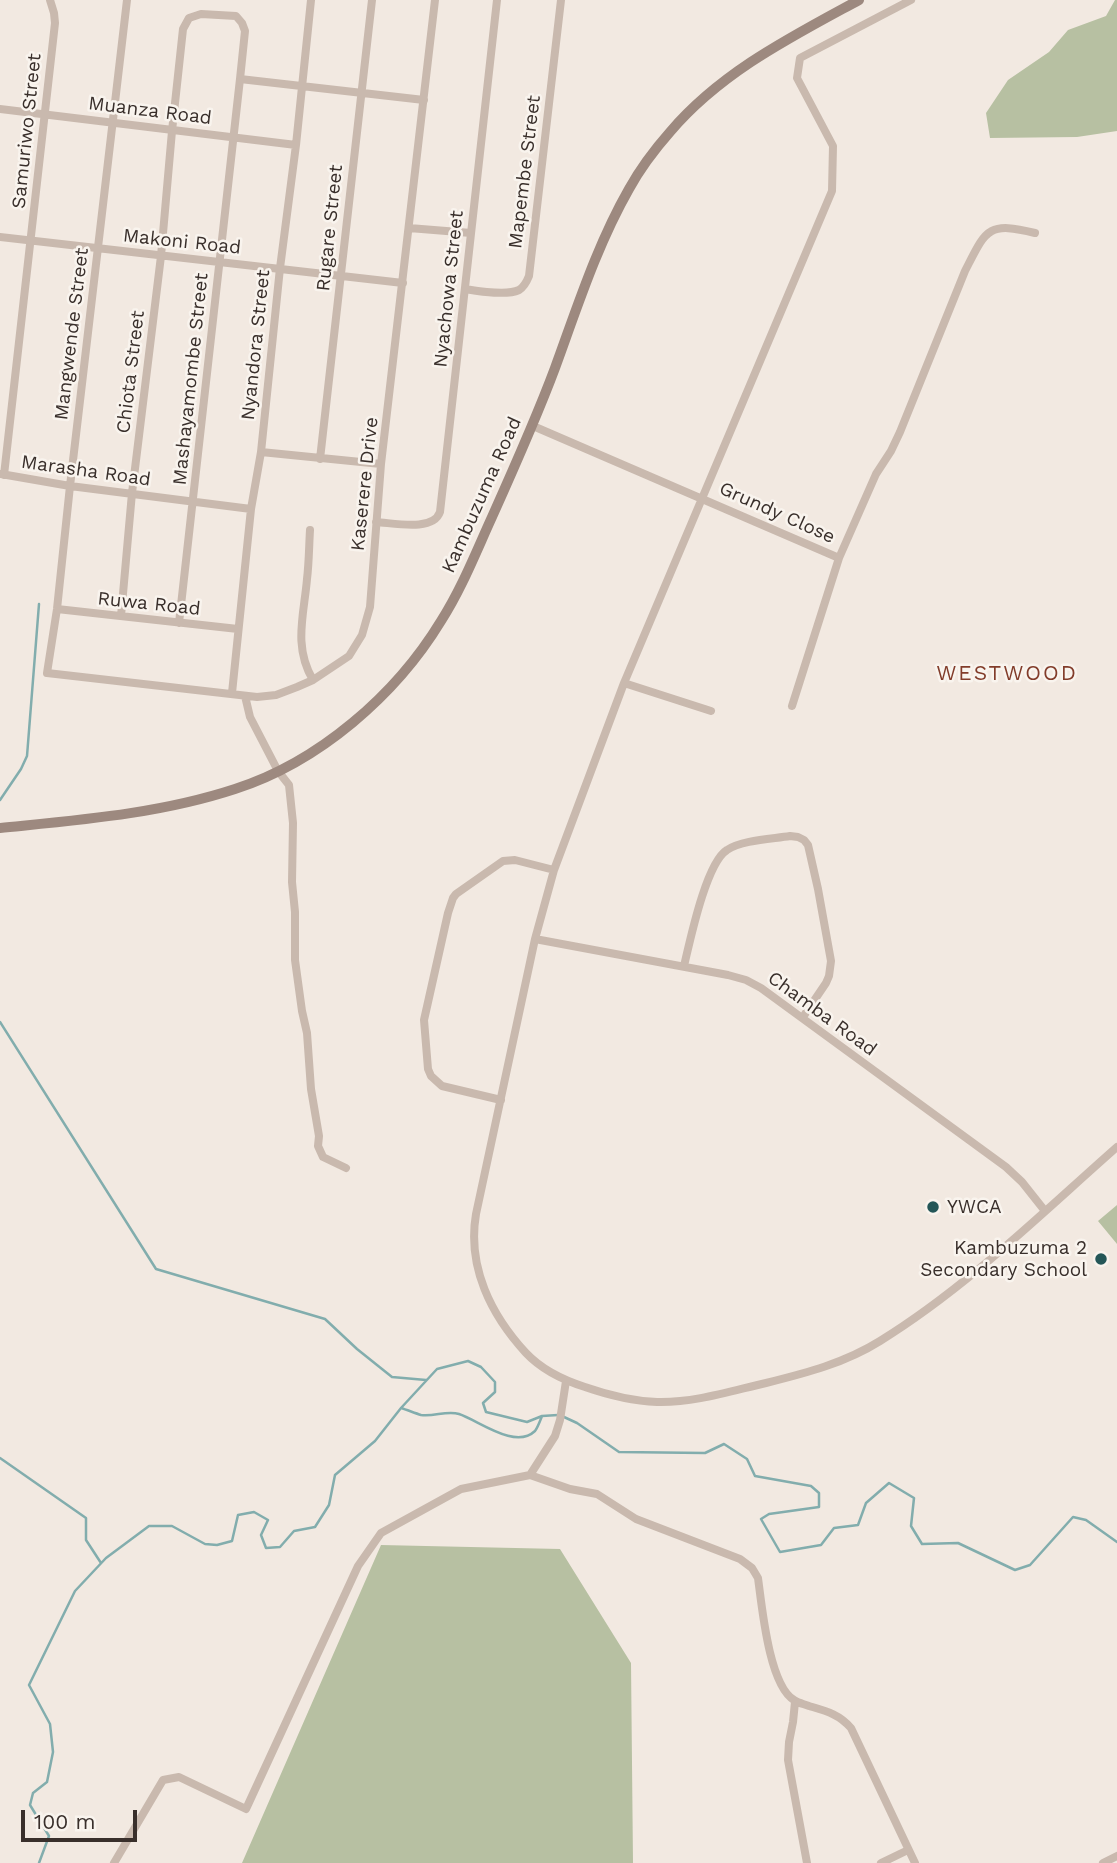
<!DOCTYPE html>
<style>
body{margin:0}
#map{position:relative;width:1117px;height:1863px;overflow:hidden;background:#f2e9e1;font-family:"Work Sans",sans-serif}
canvas{display:block}
.scale{position:absolute;left:21px;top:1810px;width:116px;height:32px;box-sizing:border-box;border:4px solid #392f2b;border-top:0;padding-left:9px;font-size:21px;line-height:24px;white-space:nowrap;color:#392f2b;-webkit-text-stroke:5px #f9f4ee;paint-order:stroke}
</style>
<div id="map">
<canvas width="1117" height="1863"></canvas>
<div class="scale">100 m</div>
</div>
<script>
const ctx = document.querySelector('canvas').getContext('2d');
ctx.lineJoin = 'round';
function fillPath(path, color) {
  ctx.fillStyle = color;
  ctx.fill(path, 'evenodd');
}
function strokePath(path, color, width, dash) {
  ctx.strokeStyle = color;
  ctx.lineWidth = width;
  ctx.lineCap = dash ? 'butt' : 'round';
  ctx.setLineDash(dash || []);
  ctx.stroke(path);
}
function drawText(font, color, halo, rows, align = 'center') {
  ctx.font = font + ' "Work Sans",sans-serif';
  ctx.lineWidth = 5;
  ctx.setLineDash([]);
  ctx.textBaseline = 'middle';
  ctx.strokeStyle = halo;
  ctx.fillStyle = color;
  for (const [text, x, y, turn = 0] of rows) {
    ctx.save();
    ctx.translate(x, y);
    ctx.rotate((+turn || 0) * Math.PI / 180);
    ctx.textAlign = isNaN(turn) ? turn : align;
    if (halo) ctx.strokeText(text, 0, 0);
    ctx.fillText(text, 0, 0);
    ctx.restore();
  }
}
const green = new Path2D(`
 M 1115,0 L 1117,0 L 1117,131 L 1077,137 L 990,138 L 986,113 L 1008,80 L 1049,52 L 1068,30 L 1106,16 Z
 M 1117,1205 L 1117,1244 L 1098,1221 Z
 M 381,1545 L 560,1549 L 631,1663 L 633,1863 L 242,1863 Z`);
const stream = new Path2D(`
 M 0,800 L 21,769 L 27,756 L 39,604
 M 0,1022 L 156,1269 L 325,1319 L 357,1349 L 392,1377 L 426,1380
 M 401,1408 C 407,1410 415,1413 421,1415 C 434,1417 447,1410 459,1414 C 478,1420 515,1450 535,1431 C 538,1427 540,1421 542,1416
 M 564,1417 L 577,1423 L 619,1452 L 705,1453 L 724,1444 L 747,1459 L 755,1476 L 811,1486 L 819,1493 L 819,1507 L 769,1514 L 761,1519 L 780,1552 L 821,1545 L 834,1528 L 858,1525 L 866,1503 L 889,1483 L 914,1498 L 911,1526 L 922,1544 L 958,1543 L 1015,1570 L 1030,1565 L 1073,1517 L 1086,1520 L 1117,1542
 M 0,1458 L 86,1518 L 86,1540 L 101,1563
 M 39,1863 L 49,1836 L 30,1805 L 33,1793 L 47,1782 L 53,1752 L 50,1724 L 29,1685 L 75,1591 L 106,1558 L 149,1526 L 172,1526 L 205,1544 L 217,1545 L 232,1541 L 238,1515 L 254,1512 L 268,1520 L 261,1535 L 266,1548 L 280,1547 L 294,1531 L 315,1527 L 329,1505 L 335,1475 L 375,1441 L 401,1408 L 437,1369 L 468,1361 L 481,1367 L 495,1382 L 495,1392 L 483,1403 L 486,1412 L 527,1422 L 542,1416 L 558,1415`);
const minor = new Path2D(`
 M 127,0 L 70,486 L 57,609 L 47,673 L 257,697 L 276,695 L 297,687 L 313,680 L 349,656 L 362,635 L 370,607 L 381,464 L 435,0
 M 911,0 L 800,58 L 797,78 L 833,146 L 832,191 L 624,683 L 554,870 L 535,939 L 476,1214 C 467,1267 491,1315 526,1353 C 542,1370 563,1380 585,1387 C 608,1395 632,1401 657,1402 C 694,1403 731,1391 766,1383 C 806,1373 845,1363 880,1341 C 966,1288 1041,1214 1117,1147
 M 240,79 L 424,100
 M 0,109 L 296,145
 M 409,228 L 471,233
 M 0,237 L 403,283
 M 465,289 C 478,291 506,296 519,290 C 524,287 527,281 529,276 L 561,0
 M 533,426 L 839,558
 M 261,452 L 381,464
 M 320,459 L 372,0
 M 1,474 L 70,486 L 251,509
 M 4,475 L 55,23 L 54,13 L 50,0
 M 376,522 C 394,523 433,532 440,512 L 497,0
 M 310,530 C 309,546 309,563 307,579 C 304,615 293,646 313,680
 M 57,609 L 238,629
 M 121,616 L 132,493 L 161,256 L 172,131 L 183,29 L 189,18 L 201,14 L 236,16 L 242,23 L 245,31 L 240,79 L 179,623
 M 624,683 L 711,711
 M 232,693 L 251,509 L 261,452 L 280,268 L 296,145 L 311,0
 M 245,696 L 250,717 L 278,771 L 289,785 L 293,823 L 292,882 L 295,912 L 295,960 L 302,1011 L 307,1033 L 311,1089 L 319,1136 L 318,1146 L 323,1157 L 346,1168
 M 792,706 L 839,558 L 876,474 L 891,451 L 900,432 L 965,271 C 986,230 987,221 1035,233
 M 535,939 L 728,975 L 746,980 L 761,988 L 1006,1167 L 1022,1182 L 1045,1211
 M 684,966 C 690,941 706,863 727,850 C 742,840 772,839 790,836 L 798,837 L 804,840 L 808,845 L 818,889 L 831,961 L 829,976 L 826,983 L 803,1017
 M 501,1100 L 442,1086 L 431,1076 L 428,1069 L 424,1020 L 448,913 L 453,898 L 456,894 L 503,861 L 515,860 L 554,870
 M 530,1475 L 555,1436 L 560,1420 L 566,1381
 M 795,1702 L 793,1722 L 789,1742 L 788,1760 L 807,1863
 M 114,1863 L 163,1780 L 179,1777 L 246,1809 L 358,1566 L 381,1533 L 461,1489 L 530,1475 L 570,1489 L 597,1494 L 636,1519 L 740,1559 L 752,1568 L 758,1578 C 762,1607 769,1685 794,1700 C 798,1703 804,1704 809,1706 C 826,1711 839,1714 851,1728 L 915,1863
 M 881,1863 L 908,1850
 M 1103,1863 L 1117,1856`);
const secondary = new Path2D(`
 M 0,828 C 79,820 159,814 235,789 C 319,762 396,695 441,621 C 462,588 476,552 492,517 C 514,468 536,419 555,368 C 577,308 597,245 629,189 C 640,169 655,149 670,132 C 721,72 791,37 859,0`);
const markers = [
 [933,1207,7,"#245657"],
 [1101,1259,7,"#245657"]
];
const streetNames = [
 ["Muanza Road",150,111,7],
 ["Samuriwo Street",27,131,-84],
 ["Mapembe Street",525,172,-83],
 ["Rugare Street",330,228,-84],
 ["Makoni Road",182,242,6],
 ["Nyachowa Street",449,289,-84],
 ["Mangwende Street",72,334,-83],
 ["Nyandora Street",256,345,-84],
 ["Chiota Street",131,372,-83],
 ["Mashayamombe Street",191,379,-84],
 ["Marasha Road",86,471,8],
 ["Kaserere Drive",365,484,-84],
 ["Kambuzuma Road",482,495,-66],
 ["Grundy Close",777,513,24],
 ["Ruwa Road",149,604,6],
 ["Chamba Road",822,1014,36]
];
const poiNames = [
 ["YWCA",947,1207],
 ["Kambuzuma 2",1087,1248,"right"],
 ["Secondary School",1087,1270,"right"]
];
const neighbourhoodNames = [
 ["WESTWOOD",1007,674]
];
fillPath(green, '#b7c0a2');
strokePath(stream, '#82adad', 2.5);
strokePath(minor, '#c9b9ae', 8);
strokePath(secondary, '#9d897f', 10);
for (const [x, y, r, color] of markers) {
  const dot = new Path2D();
  dot.arc(x, y, r, 0, 2 * Math.PI);
  ctx.fillStyle = color;
  ctx.fill(dot);
  strokePath(dot, '#f9f4ee', 2.5);
}
drawText('19px', '#392f2b', '#f9f4ee', streetNames);
drawText('19px', '#392f2b', '#f9f4ee', poiNames, 'left');
ctx.letterSpacing = '2px';
drawText('21px', '#823c2a', '#f9f4ee', neighbourhoodNames);
ctx.letterSpacing = '0px';
</script>
